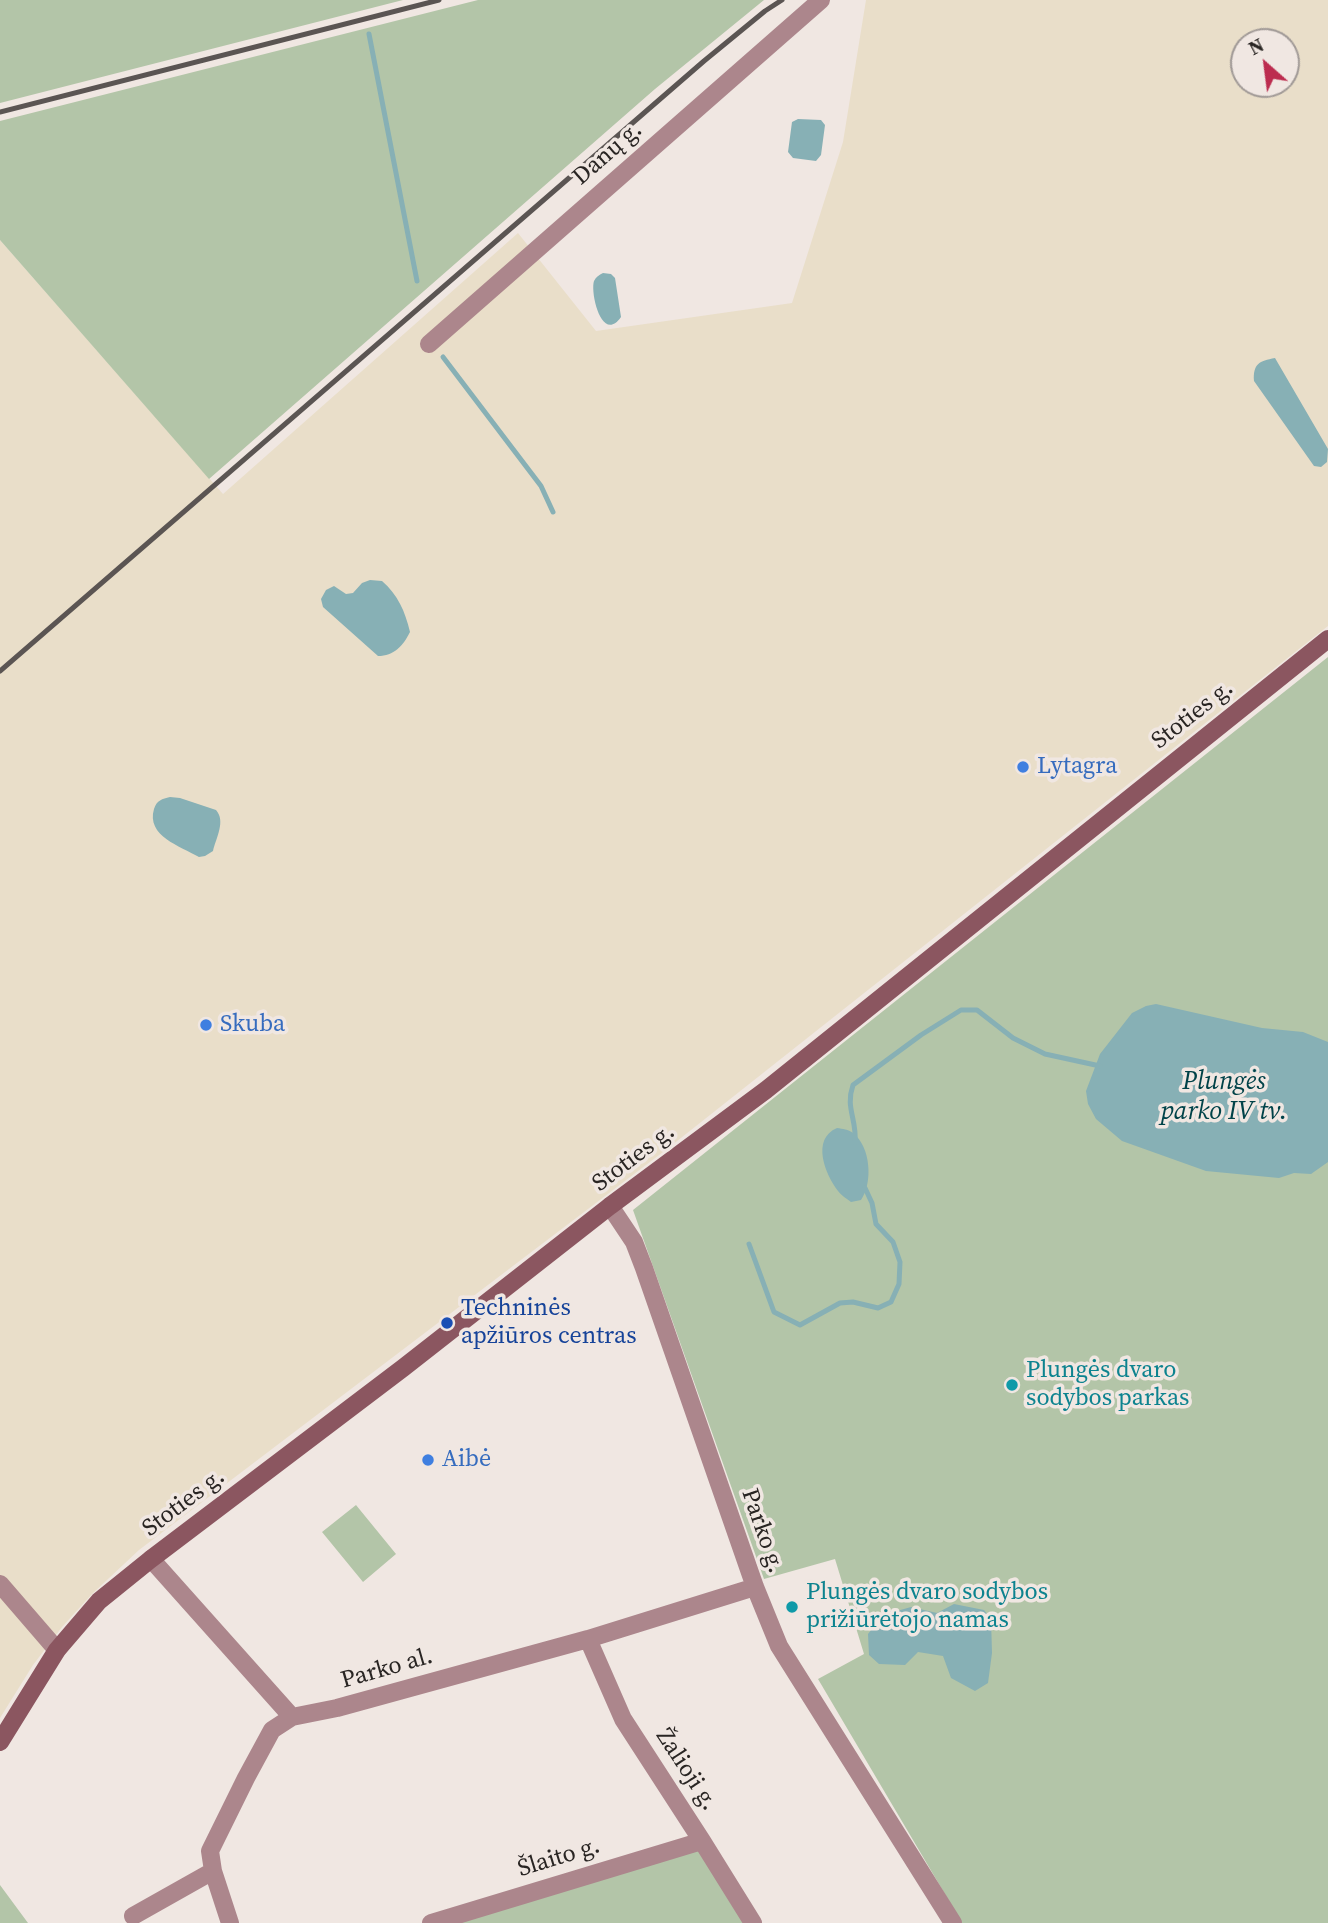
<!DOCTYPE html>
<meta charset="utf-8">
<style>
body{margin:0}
#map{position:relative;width:1328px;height:1923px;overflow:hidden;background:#f0e7e2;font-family:"Source Serif 4",serif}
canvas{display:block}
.north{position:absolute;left:1230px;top:28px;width:70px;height:70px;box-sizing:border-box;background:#f0e7e2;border:2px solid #a09996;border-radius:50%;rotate:332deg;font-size:19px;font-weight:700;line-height:28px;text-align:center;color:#292523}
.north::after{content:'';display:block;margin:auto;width:24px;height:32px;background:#bc2c4f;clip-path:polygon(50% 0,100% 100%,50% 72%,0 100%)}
</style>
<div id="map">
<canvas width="1328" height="1923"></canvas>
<div class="north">N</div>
</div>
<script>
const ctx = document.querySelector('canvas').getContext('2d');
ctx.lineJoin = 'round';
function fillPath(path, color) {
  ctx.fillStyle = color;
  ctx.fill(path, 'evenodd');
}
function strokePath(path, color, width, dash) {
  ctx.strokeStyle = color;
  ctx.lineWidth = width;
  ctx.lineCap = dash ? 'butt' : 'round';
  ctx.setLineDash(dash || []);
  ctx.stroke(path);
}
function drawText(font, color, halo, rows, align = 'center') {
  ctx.font = font + ' "Source Serif 4",serif';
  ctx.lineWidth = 7;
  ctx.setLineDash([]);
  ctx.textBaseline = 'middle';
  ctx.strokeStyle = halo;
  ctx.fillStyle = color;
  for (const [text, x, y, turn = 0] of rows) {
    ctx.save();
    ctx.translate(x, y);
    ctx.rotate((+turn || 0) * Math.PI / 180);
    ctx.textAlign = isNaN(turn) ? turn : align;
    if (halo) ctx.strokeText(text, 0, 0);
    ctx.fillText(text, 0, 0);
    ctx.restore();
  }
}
const industrial = new Path2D(`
 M 866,0 L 1328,0 L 1328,626 L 667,1149 L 139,1550 L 92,1594 L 62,1627 L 33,1665 L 0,1718 L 0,240 L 223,494 L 518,233 L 596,331 L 792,303 L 843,142 ZM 1244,42 L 1286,42 L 1286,84 L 1244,84 Z`);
const green = new Path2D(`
 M 0,0 L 403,0 L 0,103 Z
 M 478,0 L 764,0 L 655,89 L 209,479 L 0,240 L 0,121 Z
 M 1328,657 L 1328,1923 L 962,1923 L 818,1679 L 864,1654 L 835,1559 L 764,1579 L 633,1210 Z
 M 356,1505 L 396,1554 L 363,1582 L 322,1532 Z
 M 702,1841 L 752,1923 L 443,1923 Z
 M 0,1885 L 28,1923 L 0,1923 Z`);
const water = new Path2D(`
 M 798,119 L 821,120 L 825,125 L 821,155 L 816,161 L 793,158 L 788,152 L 792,122 Z
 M 603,273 L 611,274 L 615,278 L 621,317 C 602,344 590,293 594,281 C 596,277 599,275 603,273 Z
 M 1275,358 L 1328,449 L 1327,462 L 1321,467 L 1314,466 L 1254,381 C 1253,364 1259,361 1275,358 Z
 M 370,580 L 382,581 C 398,595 405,611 410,632 C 403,646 394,656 378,656 L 323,607 L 321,599 L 326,590 L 334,586 L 346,594 L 353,593 L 362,583 Z
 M 170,797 L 180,798 L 216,810 C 226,821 216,838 213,851 L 205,856 L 199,857 C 180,846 146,836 154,809 C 157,800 162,799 170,797 Z
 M 1156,1004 L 1262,1028 L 1303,1032 L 1328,1042 L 1328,1162 L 1311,1174 L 1294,1173 L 1279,1178 L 1206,1171 L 1122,1141 L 1096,1119 L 1088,1104 L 1086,1091 L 1100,1054 L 1132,1013 L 1146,1006 Z
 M 837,1128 C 843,1129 848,1129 853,1133 C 871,1147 873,1183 861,1200 L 851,1202 C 847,1199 841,1195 838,1191 C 825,1174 811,1139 837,1128 Z
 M 954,1604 L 984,1610 L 991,1619 L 992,1653 L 988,1683 L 975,1691 L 951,1678 L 943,1656 L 918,1652 L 905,1665 L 879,1664 L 869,1655 L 868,1634 L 883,1615 L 911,1607 L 937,1613 Z`);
const stream = new Path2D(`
 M 369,34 L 417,281
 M 443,357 L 541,486 L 553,512
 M 855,1142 C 857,1119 845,1108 853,1085 L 921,1035 L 961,1010 L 977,1010 L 1013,1038 L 1045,1054 L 1100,1066
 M 749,1244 L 774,1312 L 800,1325 L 840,1303 L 853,1302 L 878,1308 L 891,1302 L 899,1284 L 900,1262 L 893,1242 L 876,1224 L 872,1203 L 865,1188`);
const minor = new Path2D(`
 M 429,344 L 821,0
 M 610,1206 L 634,1242 L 644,1268 L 755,1587 L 779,1646 L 953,1923
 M 151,1559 L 292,1717
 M 0,1584 L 57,1650
 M 588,1639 L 623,1719 L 702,1841 L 753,1923
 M 213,1871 L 230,1923
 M 133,1916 L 213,1871 L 210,1851 L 246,1778 L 272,1730 L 292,1717 L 337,1708 L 588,1639 L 755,1587
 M 431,1923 L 702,1841`);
const secondary = new Path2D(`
 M 0,1742 L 57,1650 L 99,1601 L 151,1559 L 403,1368 L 610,1206 L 766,1090 L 1328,639`);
const rail = new Path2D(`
 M 0,112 L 439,0
 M 0,671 L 704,61 L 765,11 L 782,0`);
const markers = [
 [1023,767,7,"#3f7fe0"],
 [206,1025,7,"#3f7fe0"],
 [447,1323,7,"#1a4fb4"],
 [1012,1385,7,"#0f9aa8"],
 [428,1460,7,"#3f7fe0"],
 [792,1607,7,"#0f9aa8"]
];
const streetNames = [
 ["Danų g.",608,154,-41],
 ["Stoties g.",1193,715,-38],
 ["Stoties g.",634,1158,-37],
 ["Stoties g.",184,1503,-37],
 ["Parko g.",762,1531,71],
 ["Parko al.",387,1669,-16],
 ["Žalioji g.",686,1770,57],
 ["Šlaito g.",559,1858,-17]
];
const shopNames = [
 ["Lytagra",1037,767],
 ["Skuba",220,1025],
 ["Aibė",442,1460]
];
const transitNames = [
 ["Techninės",461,1309],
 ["apžiūros centras",461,1337]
];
const cultureNames = [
 ["Plungės dvaro",1026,1371],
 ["sodybos parkas",1026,1399],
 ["Plungės dvaro sodybos",806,1593],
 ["prižiūrėtojo namas",806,1621]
];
const waterNames = [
 ["Plungės",1224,1082],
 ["parko IV tv.",1224,1112]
];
fillPath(industrial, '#e9dec9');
fillPath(green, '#b3c5a8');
fillPath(water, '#87b0b5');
strokePath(stream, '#87b0b5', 5);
strokePath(minor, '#ac868c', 18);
strokePath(secondary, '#8b5660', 18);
strokePath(rail, '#5b5553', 5);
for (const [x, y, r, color] of markers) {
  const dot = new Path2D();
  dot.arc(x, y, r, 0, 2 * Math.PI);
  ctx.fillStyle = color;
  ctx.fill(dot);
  strokePath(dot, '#f0e7e2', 2.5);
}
drawText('24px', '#292523', '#f0e7e2', streetNames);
drawText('24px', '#366cbe', '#f0e7e2', shopNames, 'left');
drawText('24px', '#164399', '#f0e7e2', transitNames, 'left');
drawText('24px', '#0d838f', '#f0e7e2', cultureNames, 'left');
drawText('italic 26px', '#004248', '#f0e7e2', waterNames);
</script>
